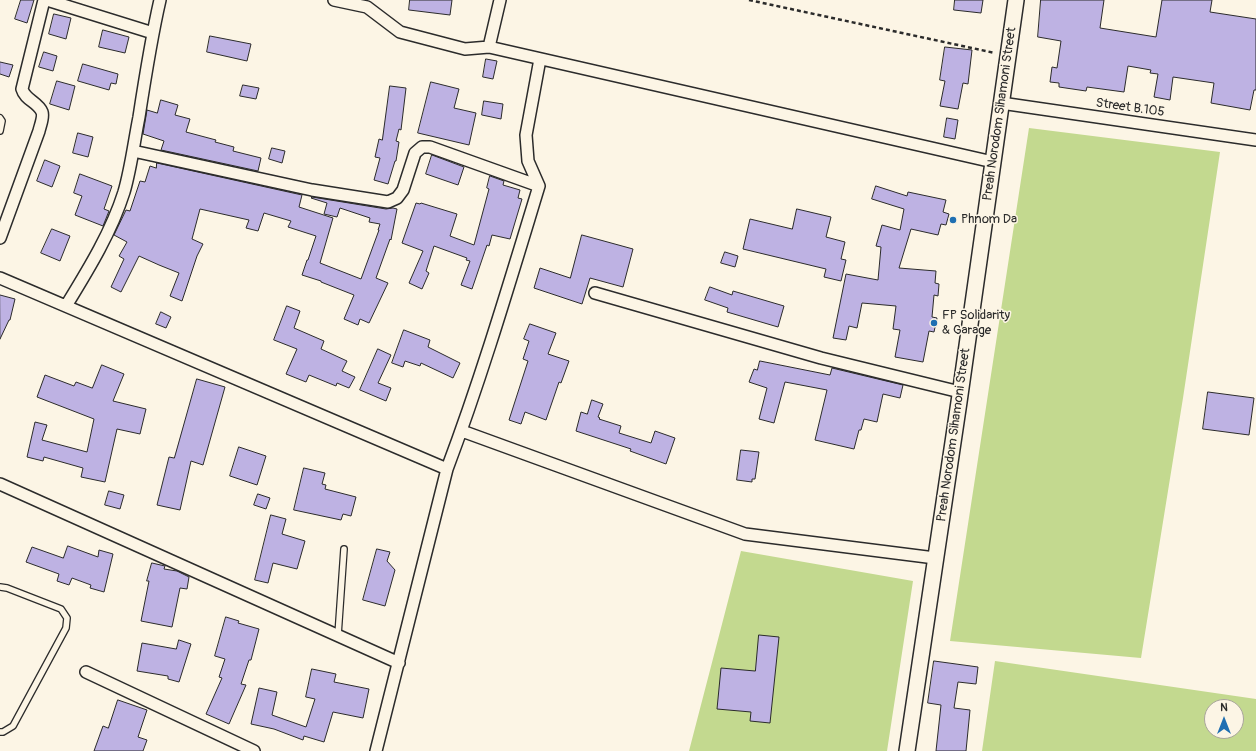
<!DOCTYPE html>
<style>
body{margin:0}
#map{position:relative;width:1256px;height:751px;overflow:hidden;background:#fcf5e5;font-family:Pangolin,sans-serif}
canvas{display:block}
.north{position:absolute;left:1204px;top:699px;width:40px;height:40px;box-sizing:border-box;background:#fcf5e5;border:1px solid #a8a49b;border-radius:50%;rotate:0deg;font-size:11px;font-weight:700;line-height:16px;text-align:center;color:#2b2b2b}
.north::after{content:'';display:block;margin:auto;width:14px;height:18px;background:#1f6fb2;clip-path:polygon(50% 0,100% 100%,50% 72%,0 100%)}
</style>
<div id="map">
<canvas width="1256" height="751"></canvas>
<div class="north">N</div>
</div>
<script>
const ctx = document.querySelector('canvas').getContext('2d');
ctx.lineJoin = 'round';
function fillPath(path, color) {
  ctx.fillStyle = color;
  ctx.fill(path, 'evenodd');
}
function strokePath(path, color, width, dash) {
  ctx.strokeStyle = color;
  ctx.lineWidth = width;
  ctx.lineCap = dash ? 'butt' : 'round';
  ctx.setLineDash(dash || []);
  ctx.stroke(path);
}
function drawText(font, color, halo, rows, align = 'center') {
  ctx.font = font + ' Pangolin,sans-serif';
  ctx.lineWidth = 3;
  ctx.setLineDash([]);
  ctx.textBaseline = 'middle';
  ctx.strokeStyle = halo;
  ctx.fillStyle = color;
  for (const [text, x, y, turn = 0] of rows) {
    ctx.save();
    ctx.translate(x, y);
    ctx.rotate((+turn || 0) * Math.PI / 180);
    ctx.textAlign = isNaN(turn) ? turn : align;
    if (halo) ctx.strokeText(text, 0, 0);
    ctx.fillText(text, 0, 0);
    ctx.restore();
  }
}
const green = new Path2D(`
 M 1029,128 L 1220,152 L 1183,398 L 1141,658 L 950,641 Z
 M 741,551 L 913,581 L 887,751 L 689,751 Z
 M 995,661 L 1256,699 L 1256,751 L 982,751 ZM 1212,707 L 1236,707 L 1236,731 L 1212,731 Z`);
const building = new Path2D(`
 M 21,0 L 34,0 L 27,23 L 15,19 Z
 M 410,0 L 452,0 L 450,15 L 409,10 Z
 M 955,0 L 983,0 L 981,13 L 954,10 Z
 M 1041,0 L 1104,0 L 1100,28 L 1156,37 L 1162,0 L 1212,0 L 1210,12 L 1256,19 L 1256,90 L 1254,90 L 1250,110 L 1211,103 L 1214,83 L 1173,77 L 1170,100 L 1154,97 L 1158,74 L 1150,73 L 1151,70 L 1128,66 L 1124,92 L 1087,87 L 1086,91 L 1059,87 L 1059,83 L 1050,82 L 1052,67 L 1057,68 L 1061,41 L 1038,37 Z
 M 54,14 L 71,18 L 66,39 L 49,34 Z
 M 103,30 L 129,37 L 125,53 L 99,47 Z
 M 210,36 L 251,44 L 247,61 L 207,52 Z
 M 945,47 L 972,50 L 968,84 L 963,83 L 958,109 L 940,106 L 945,81 L 940,80 Z
 M 44,52 L 57,56 L 53,71 L 39,67 Z
 M 486,59 L 497,61 L 493,79 L 483,77 Z
 M 0,62 L 13,65 L 9,77 L 0,74 Z
 M 83,64 L 118,74 L 116,84 L 111,83 L 109,90 L 78,81 Z
 M 57,81 L 75,86 L 69,110 L 50,104 Z
 M 431,82 L 459,89 L 454,108 L 476,113 L 469,145 L 418,133 Z
 M 243,85 L 259,88 L 256,99 L 240,96 Z
 M 390,86 L 406,88 L 401,130 L 399,129 L 396,141 L 399,142 L 396,161 L 395,161 L 388,184 L 374,180 L 380,158 L 375,157 L 379,139 L 382,140 Z
 M 161,100 L 178,105 L 175,115 L 190,119 L 186,132 L 216,140 L 215,142 L 234,147 L 233,151 L 261,158 L 258,171 L 161,150 L 164,141 L 143,134 L 147,110 L 157,113 Z
 M 484,101 L 503,104 L 501,119 L 482,115 Z
 M 947,118 L 958,120 L 955,139 L 944,137 Z
 M 78,133 L 93,137 L 88,157 L 73,153 Z
 M 272,148 L 285,151 L 282,163 L 269,159 Z
 M 432,155 L 464,167 L 458,185 L 426,174 Z
 M 45,160 L 60,166 L 52,187 L 37,181 Z
 M 157,163 L 302,195 L 299,207 L 333,218 L 320,263 L 361,279 L 379,230 L 378,230 L 380,224 L 369,222 L 370,218 L 340,208 L 337,217 L 324,214 L 327,203 L 311,198 L 312,197 L 386,209 L 393,208 L 397,209 L 391,240 L 390,239 L 376,278 L 388,283 L 369,323 L 360,319 L 358,325 L 344,319 L 354,295 L 321,282 L 321,281 L 302,275 L 307,260 L 308,260 L 316,236 L 288,227 L 291,221 L 264,213 L 258,231 L 246,228 L 249,220 L 200,209 L 192,239 L 203,244 L 197,256 L 182,301 L 170,296 L 179,273 L 159,265 L 139,256 L 121,292 L 111,287 L 124,259 L 119,256 L 127,242 L 114,235 L 126,210 L 130,211 L 140,181 L 145,182 L 150,166 L 156,168 Z
 M 80,174 L 112,186 L 104,209 L 109,211 L 103,226 L 75,215 L 82,196 L 74,193 Z
 M 490,176 L 504,181 L 503,185 L 520,190 L 518,198 L 522,199 L 510,239 L 492,235 L 489,246 L 487,245 L 472,289 L 461,285 L 470,261 L 466,260 L 467,258 L 434,246 L 426,271 L 429,273 L 422,289 L 409,283 L 423,251 L 402,243 L 416,203 L 420,204 L 421,203 L 457,214 L 450,236 L 474,245 L 489,189 L 487,188 Z
 M 876,186 L 907,196 L 908,192 L 946,200 L 943,212 L 949,214 L 946,225 L 941,224 L 938,235 L 911,229 L 899,268 L 936,271 L 935,283 L 939,284 L 938,296 L 934,295 L 932,317 L 937,318 L 934,332 L 929,331 L 923,362 L 895,357 L 900,330 L 893,329 L 896,306 L 862,303 L 857,328 L 849,326 L 846,340 L 833,338 L 846,274 L 878,280 L 881,247 L 876,246 L 882,225 L 900,230 L 904,209 L 872,199 Z
 M 797,209 L 831,217 L 826,237 L 845,242 L 841,259 L 846,260 L 841,281 L 824,277 L 826,269 L 743,249 L 750,219 L 792,229 Z
 M 52,229 L 70,236 L 60,261 L 41,253 Z
 M 582,235 L 633,249 L 623,287 L 590,278 L 582,304 L 534,288 L 540,268 L 570,278 Z
 M 725,252 L 738,256 L 735,267 L 721,263 Z
 M 710,287 L 732,295 L 733,291 L 784,306 L 778,327 L 727,312 L 728,308 L 705,300 Z
 M 0,295 L 15,299 L 10,320 L 9,320 L 0,339 Z
 M 287,306 L 300,311 L 294,328 L 324,341 L 321,349 L 347,361 L 342,371 L 355,377 L 349,388 L 337,383 L 336,386 L 309,375 L 306,382 L 286,374 L 297,349 L 274,340 Z
 M 161,312 L 171,317 L 166,328 L 156,324 Z
 M 530,324 L 556,333 L 548,354 L 569,361 L 561,383 L 559,382 L 546,420 L 525,412 L 521,424 L 509,420 L 528,361 L 523,359 L 529,341 L 524,339 Z
 M 404,330 L 430,340 L 428,347 L 460,363 L 453,378 L 421,363 L 420,366 L 405,361 L 403,367 L 392,363 Z
 M 378,349 L 391,355 L 378,383 L 391,388 L 386,401 L 360,390 Z
 M 760,361 L 830,375 L 832,368 L 903,385 L 900,398 L 883,394 L 877,422 L 864,419 L 861,430 L 859,430 L 854,449 L 815,440 L 827,390 L 785,382 L 774,423 L 759,419 L 767,388 L 749,382 L 754,369 L 757,370 Z
 M 102,365 L 124,374 L 113,401 L 146,409 L 140,434 L 117,429 L 105,482 L 81,477 L 83,468 L 44,457 L 43,461 L 27,457 L 35,422 L 47,425 L 42,440 L 87,452 L 94,419 L 37,397 L 45,375 L 74,386 L 76,382 L 92,388 Z
 M 197,379 L 225,387 L 203,465 L 191,461 L 180,510 L 157,505 L 169,457 L 174,458 Z
 M 1208,392 L 1254,398 L 1249,435 L 1203,429 Z
 M 592,400 L 603,404 L 598,417 L 600,418 L 599,419 L 621,426 L 619,433 L 651,443 L 655,431 L 675,438 L 666,464 L 630,451 L 631,449 L 576,431 L 581,412 L 587,414 Z
 M 239,447 L 266,456 L 257,485 L 230,476 Z
 M 741,450 L 759,452 L 755,479 L 752,479 L 752,482 L 737,480 Z
 M 304,468 L 325,473 L 322,484 L 326,485 L 325,489 L 356,497 L 351,516 L 343,514 L 341,520 L 294,510 Z
 M 109,491 L 124,495 L 120,509 L 105,505 Z
 M 258,494 L 270,498 L 266,509 L 254,505 Z
 M 271,515 L 286,519 L 282,534 L 305,541 L 297,569 L 273,563 L 268,583 L 255,580 Z
 M 68,546 L 98,557 L 99,550 L 113,554 L 104,592 L 90,588 L 91,585 L 72,578 L 69,585 L 57,581 L 59,574 L 26,562 L 32,547 L 63,558 Z
 M 377,549 L 390,552 L 387,561 L 395,570 L 385,606 L 363,600 Z
 M 152,563 L 165,566 L 164,569 L 177,571 L 189,577 L 187,589 L 180,588 L 172,627 L 141,621 L 149,581 L 147,581 Z
 M 226,617 L 239,621 L 238,623 L 259,629 L 251,660 L 249,660 L 241,684 L 246,685 L 229,724 L 206,714 L 222,678 L 219,677 L 225,659 L 215,656 Z
 M 759,635 L 779,637 L 770,723 L 750,721 L 751,712 L 717,709 L 721,668 L 755,671 Z
 M 179,640 L 191,644 L 179,682 L 168,679 L 168,676 L 137,671 L 142,643 L 176,649 Z
 M 934,661 L 978,667 L 976,684 L 958,682 L 954,708 L 970,710 L 966,751 L 936,751 L 941,705 L 928,703 Z
 M 312,669 L 336,674 L 334,682 L 369,689 L 363,718 L 333,712 L 324,742 L 304,736 L 303,740 L 274,729 L 251,724 L 259,688 L 277,692 L 272,715 L 306,727 L 315,699 L 306,697 Z
 M 118,700 L 147,710 L 138,737 L 147,740 L 143,751 L 94,751 L 103,726 L 108,728 Z`);
const path = new Path2D(`
 M 749,0 L 995,53`);
const lane = new Path2D(`
 M 0,118 L 2,121 L 0,131
 M 0,587 L 7,588 L 61,609 L 67,618 L 66,628 L 13,726 L 3,732 L 0,732
 M 338,635 L 344,549`);
const street = new Path2D(`
 M 47,0 L 153,33
 M 334,0 L 367,7 L 400,32 L 465,49 L 489,47
 M 500,0 L 489,47 L 993,162
 M 1001,103 L 1256,140
 M 133,151 L 312,190 L 388,202 L 397,198 L 403,190 L 415,153 L 422,147 L 430,147 L 539,186
 M 0,238 L 39,131 C 40,126 44,117 42,112 C 38,102 25,100 22,89 L 44,0
 M 0,278 L 447,469
 M 595,293 L 821,358 L 960,392
 M 66,306 C 88,270 111,233 124,192 C 131,168 134,142 139,117 C 145,78 151,39 160,0
 M 462,431 L 745,534 L 935,558
 M 0,484 L 399,663
 M 86,672 L 254,751
 M 376,751 L 447,469 C 482,376 510,281 539,186 L 528,161 L 526,135 L 540,59`);
const secondary = new Path2D(`
 M 907,751 L 959,402 L 1016,0`);
const markers = [
 [953,220,4,"#1f6fb2"],
 [934,323,4,"#1f6fb2"]
];
const streetNames = [
 ["Street B.105",1130,108,8],
 ["Preah Norodom Sihamoni Street",1000,114,-82],
 ["Preah Norodom Sihamoni Street",954,435,-82]
];
const poiNames = [
 ["Phnom Da",961,220],
 ["FP Solidarity",942,316],
 ["& Garage",942,331]
];
fillPath(green, '#c3d98f');
fillPath(building, '#beb2e3');
strokePath(building, '#2b2b2b', 1);
strokePath(lane, '#2b2b2b', 8);
strokePath(street, '#2b2b2b', 14);
strokePath(secondary, '#2b2b2b', 18);
strokePath(path, '#2b2b2b', 2.5, [4, 3]);
strokePath(lane, '#fcf5e5', 5.5);
strokePath(street, '#fcf5e5', 11);
strokePath(secondary, '#fcf5e5', 15);
for (const [x, y, r, color] of markers) {
  const dot = new Path2D();
  dot.arc(x, y, r, 0, 2 * Math.PI);
  ctx.fillStyle = color;
  ctx.fill(dot);
  strokePath(dot, '#fcf5e5', 1.5);
}
drawText('13px', '#2b2b2b', '#fcf5e5', streetNames);
drawText('13px', '#2b2b2b', '#fcf5e5', poiNames, 'left');
</script>
